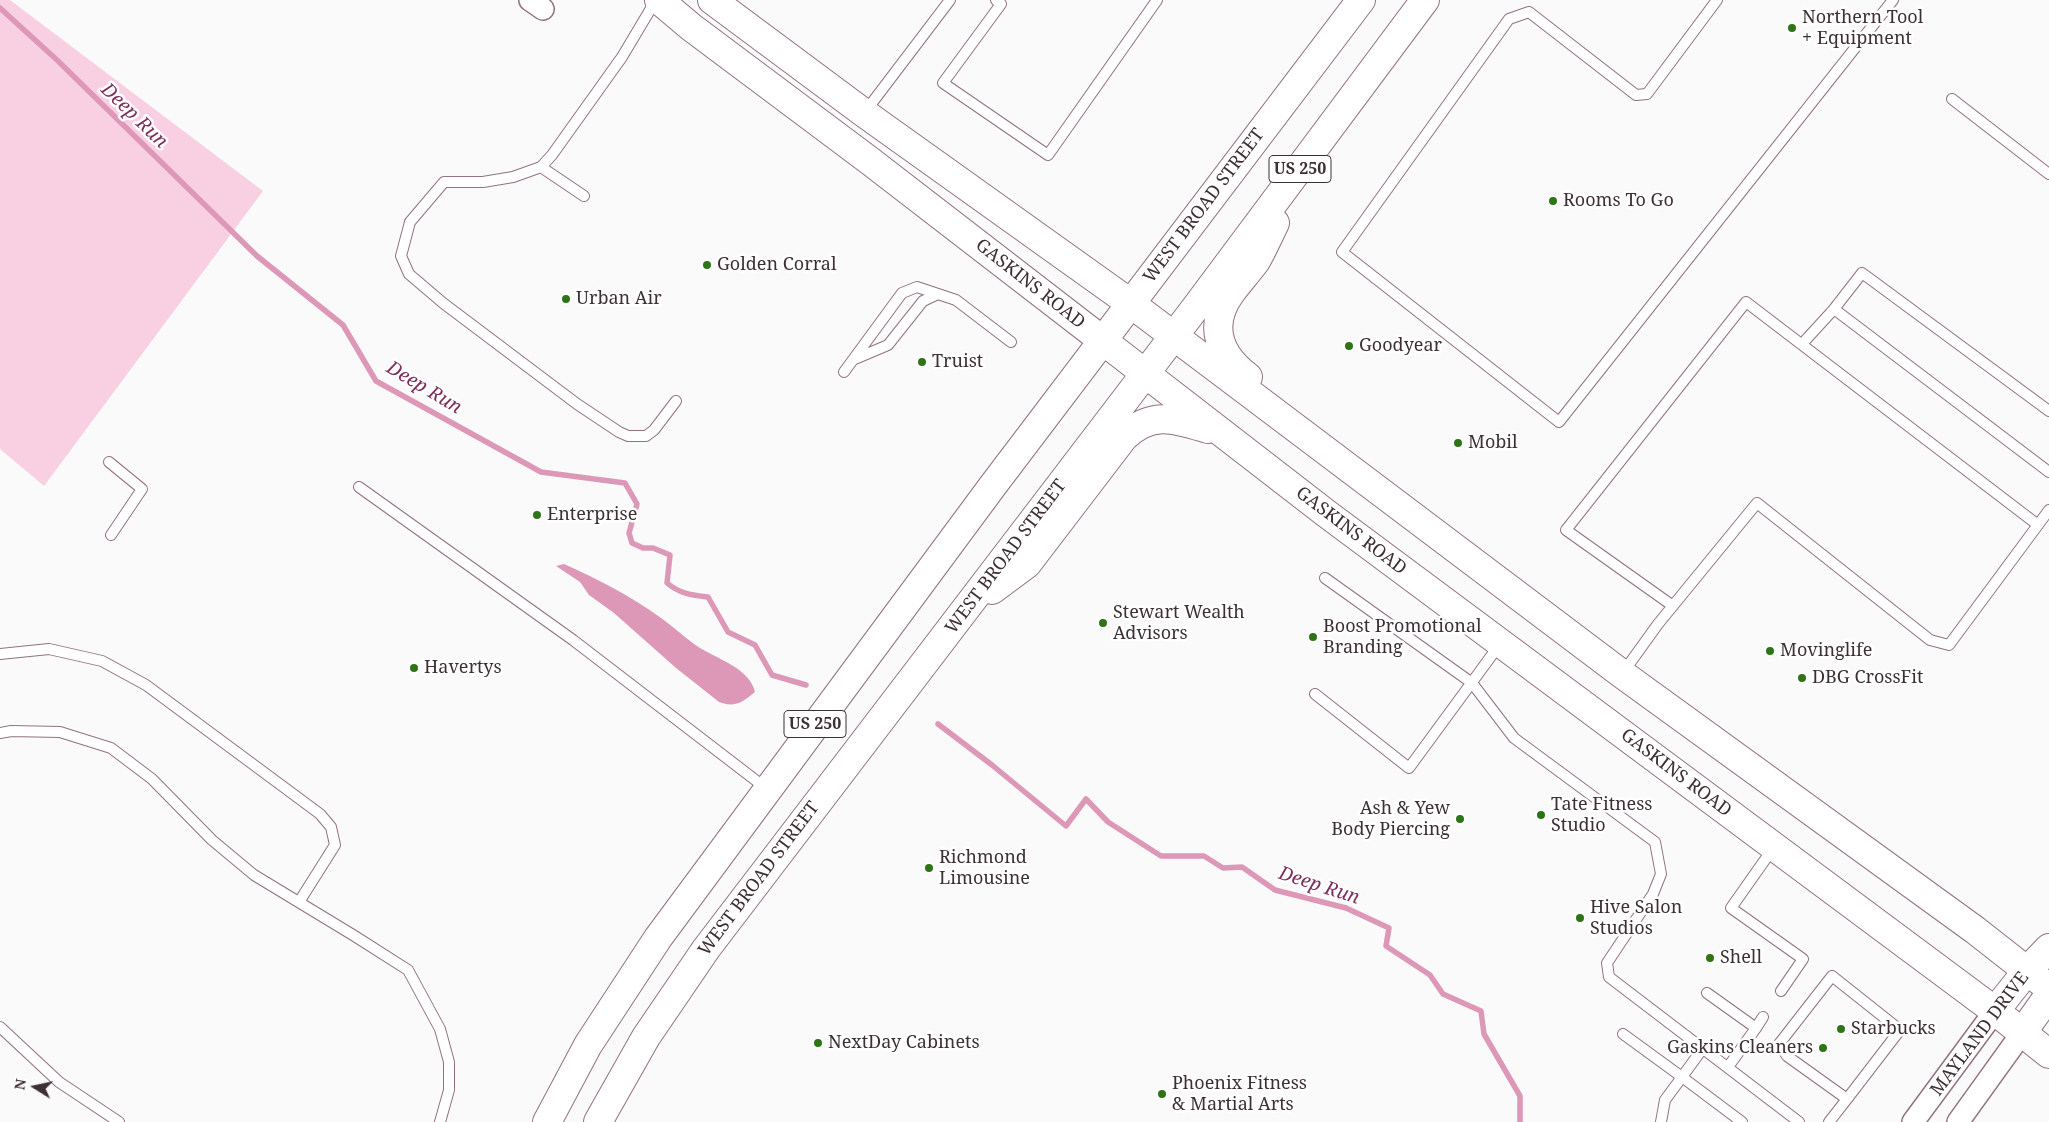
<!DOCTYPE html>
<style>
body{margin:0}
#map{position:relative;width:2049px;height:1122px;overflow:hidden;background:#fafafa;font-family:"Noto Serif",serif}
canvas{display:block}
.north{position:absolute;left:10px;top:1062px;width:50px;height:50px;-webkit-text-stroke:4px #fff;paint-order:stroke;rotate:280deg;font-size:14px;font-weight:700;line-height:20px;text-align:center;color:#3d2f35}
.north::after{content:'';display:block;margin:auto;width:18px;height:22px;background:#3d2f35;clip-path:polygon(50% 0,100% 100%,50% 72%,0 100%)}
</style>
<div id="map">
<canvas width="2049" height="1122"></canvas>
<div class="north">N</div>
</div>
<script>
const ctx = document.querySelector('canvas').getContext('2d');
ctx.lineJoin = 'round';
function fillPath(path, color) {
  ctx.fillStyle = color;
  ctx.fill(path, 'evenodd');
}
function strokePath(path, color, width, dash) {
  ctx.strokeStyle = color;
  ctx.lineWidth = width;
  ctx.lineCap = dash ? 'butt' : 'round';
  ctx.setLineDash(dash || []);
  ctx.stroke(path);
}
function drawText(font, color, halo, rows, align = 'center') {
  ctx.font = font + ' "Noto Serif",serif';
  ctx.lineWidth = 5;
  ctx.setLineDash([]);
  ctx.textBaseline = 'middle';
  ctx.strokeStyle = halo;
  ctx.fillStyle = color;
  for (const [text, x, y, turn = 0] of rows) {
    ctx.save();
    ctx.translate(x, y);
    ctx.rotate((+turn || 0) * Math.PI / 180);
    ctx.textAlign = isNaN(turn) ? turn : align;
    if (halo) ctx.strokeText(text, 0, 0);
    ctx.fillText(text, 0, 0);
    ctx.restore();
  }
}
const green = new Path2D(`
 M 0,0 L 10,0 L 263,191 L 44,486 L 0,449 Z`);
const water = new Path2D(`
 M 564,564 C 598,579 631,596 661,618 C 674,627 686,639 700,648 C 718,659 750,669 755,692 C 743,702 735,708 719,702 L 676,668 L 614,613 L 589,595 L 580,582 L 556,566 Z`);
const stream = new Path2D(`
 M 0,8 L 57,60 L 257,256 L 343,325 L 376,381 L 541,472 L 625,483 L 637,504 L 629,533 L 632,543 L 643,548 L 653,548 L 670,555 L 667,583 C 680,594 692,595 708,597 L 728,632 L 755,645 L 772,675 L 806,685
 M 938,724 L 992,765 L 1066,826 L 1086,799 L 1108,822 L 1161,856 L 1204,856 L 1223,868 L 1242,867 L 1275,890 L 1346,908 L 1389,928 L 1386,946 L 1430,975 L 1443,994 L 1481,1011 L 1484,1034 L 1520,1096 L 1520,1122`);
const lane = new Path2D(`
 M 656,0 L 622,57 L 552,155 L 541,167 L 513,177 L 483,182 L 444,182 L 410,222 L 401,256 L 409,274 L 443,303 L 577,404 L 619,432 L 628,436 L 646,436 L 654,430 L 676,401
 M 996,0 L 1001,4 L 943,83 L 1048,155 L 1157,0
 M 1717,0 L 1647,94 L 1636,95 L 1529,12 L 1509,19 L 1342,252 L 1559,422 L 1893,0
 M 1952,99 L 2049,174
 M 865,112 L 950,0
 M 541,167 L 584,196
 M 1834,309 L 2049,472
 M 1802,344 L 1834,309 L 1862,273 L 2049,411
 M 855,359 L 888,345 L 923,301 L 938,294
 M 844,372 L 902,293 L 917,287 L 956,300 L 1011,342
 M 109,462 L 142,489 L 111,535
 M 359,487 L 573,640 L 767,789
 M 1325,578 L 1472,683 L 1514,738 L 1655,842 L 1661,874 L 1653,894 L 1607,963 L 1609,977 L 1799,1122
 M 1673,606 L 1566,530 L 1746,302 L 2038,525
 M 0,654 L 49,649 L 102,661 L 146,685 L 320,814 L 331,827 L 335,845 L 299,902
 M 1622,674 L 1658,624 L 1757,503 L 1930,640 L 1949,645 L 2049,510
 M 1315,694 L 1409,768 L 1500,644
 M 0,733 L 11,731 L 60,732 L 111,748 L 152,779 L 212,840 L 254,875 L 353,935 L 408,970 L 440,1029 L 449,1062 L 449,1090 L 440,1122
 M 1774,847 L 1731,908 L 1803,959 L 1781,991
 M 1707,993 L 1756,1028 L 1728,1067
 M 0,1027 L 59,1082 L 119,1122
 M 1756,1028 L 1763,1017
 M 1623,1034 L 1682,1077 L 1665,1100 L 1661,1122
 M 1703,1048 L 1682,1077 L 1742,1122
 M 1829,1122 L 1847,1099 L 1787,1056 L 1779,1044 L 1832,976 L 1900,1030 L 1847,1099`);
const street = new Path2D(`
 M 530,0 L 543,9
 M 1913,1122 L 1995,1011
 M 1958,1122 L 2022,1033`);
const secondary = new Path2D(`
 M 659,0 L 691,27 L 870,161 L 1102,340
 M 712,0 L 864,113 L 1130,303
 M 1995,1011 L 2026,972 L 2049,948
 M 2022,1033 L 2049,995`);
const primary = new Path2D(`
 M 1130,303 L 1622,674 L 1975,930 L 2049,988
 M 1102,340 L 1327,514 L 1995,1011 L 2049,1054
 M 1248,377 C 1220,356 1207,327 1230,294 C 1238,283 1248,272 1256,261 C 1263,249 1269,235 1275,223
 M 992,590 L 1027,564 L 1124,437 C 1152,410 1175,419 1208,429
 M 547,1122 L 588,1045 L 658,938 L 994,484 L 1361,0
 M 598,1122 L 646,1037 L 706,949 L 1196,307 L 1425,0`);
const markers = [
 [1792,28,5,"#2d7416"],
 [1553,201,5,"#2d7416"],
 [707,265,5,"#2d7416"],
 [566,299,5,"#2d7416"],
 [1349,346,5,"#2d7416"],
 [922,362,5,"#2d7416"],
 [1458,443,5,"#2d7416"],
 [537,515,5,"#2d7416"],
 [1103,623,5,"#2d7416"],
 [1313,637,5,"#2d7416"],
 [1770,651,5,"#2d7416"],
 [414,668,5,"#2d7416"],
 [1802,678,5,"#2d7416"],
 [1541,815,5,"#2d7416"],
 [1460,819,5,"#2d7416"],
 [929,868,5,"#2d7416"],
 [1580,918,5,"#2d7416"],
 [1710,958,5,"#2d7416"],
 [1841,1029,5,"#2d7416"],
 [818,1043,5,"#2d7416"],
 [1823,1048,5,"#2d7416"],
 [1162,1094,5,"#2d7416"]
];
const shields = [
 [1300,169,62],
 [815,724,62]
];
const shieldNames = [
 ["US 250",1300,169],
 ["US 250",815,724]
];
const poiNames = [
 ["Northern Tool",1802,18],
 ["+ Equipment",1802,39],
 ["Rooms To Go",1563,201],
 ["Golden Corral",717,265],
 ["Urban Air",576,299],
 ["Goodyear",1359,346],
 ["Truist",932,362],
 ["Mobil",1468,443],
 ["Enterprise",547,515],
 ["Stewart Wealth",1113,613],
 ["Advisors",1113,634],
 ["Boost Promotional",1323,627],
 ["Branding",1323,648],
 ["Movinglife",1780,651],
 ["Havertys",424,668],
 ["DBG CrossFit",1812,678],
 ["Tate Fitness",1551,805],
 ["Studio",1551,826],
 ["Ash & Yew",1450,809,"right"],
 ["Body Piercing",1450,830,"right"],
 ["Richmond",939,858],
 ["Limousine",939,879],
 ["Hive Salon",1590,908],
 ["Studios",1590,929],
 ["Shell",1720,958],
 ["Starbucks",1851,1029],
 ["NextDay Cabinets",828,1043],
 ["Gaskins Cleaners",1813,1048,"right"],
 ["Phoenix Fitness",1172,1084],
 ["& Martial Arts",1172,1105]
];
const streetNames = [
 ["WEST BROAD STREET",1204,206,-53],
 ["GASKINS ROAD",1030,284,38],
 ["GASKINS ROAD",1351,531,37],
 ["WEST BROAD STREET",1006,557,-53],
 ["GASKINS ROAD",1676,773,37],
 ["WEST BROAD STREET",759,879,-53],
 ["MAYLAND DRIVE",1980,1034,-53]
];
const waterNames = [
 ["Deep Run",134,116,44],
 ["Deep Run",424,388,31],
 ["Deep Run",1319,886,18]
];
fillPath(green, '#f9d0e2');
fillPath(water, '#dd98b8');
strokePath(stream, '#dd98b8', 5.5);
strokePath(lane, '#927180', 12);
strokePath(street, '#927180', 24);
strokePath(secondary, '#927180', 30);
strokePath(primary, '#927180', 30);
strokePath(lane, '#fff', 10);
strokePath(street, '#fff', 21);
strokePath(secondary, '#fff', 28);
strokePath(primary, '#fff', 28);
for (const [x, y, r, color] of markers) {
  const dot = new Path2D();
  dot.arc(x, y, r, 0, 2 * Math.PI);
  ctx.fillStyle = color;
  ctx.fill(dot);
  strokePath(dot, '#fff', 2);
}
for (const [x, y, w] of shields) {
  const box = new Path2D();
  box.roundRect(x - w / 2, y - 13.5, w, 27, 4);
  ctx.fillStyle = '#fff';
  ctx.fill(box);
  strokePath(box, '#3d2f35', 1);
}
drawText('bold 16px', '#3d2f35', null, shieldNames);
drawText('18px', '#3d2f35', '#fff', poiNames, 'left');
drawText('18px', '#3d2f35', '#fff', streetNames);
drawText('italic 19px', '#7e2e5a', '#fff', waterNames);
</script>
